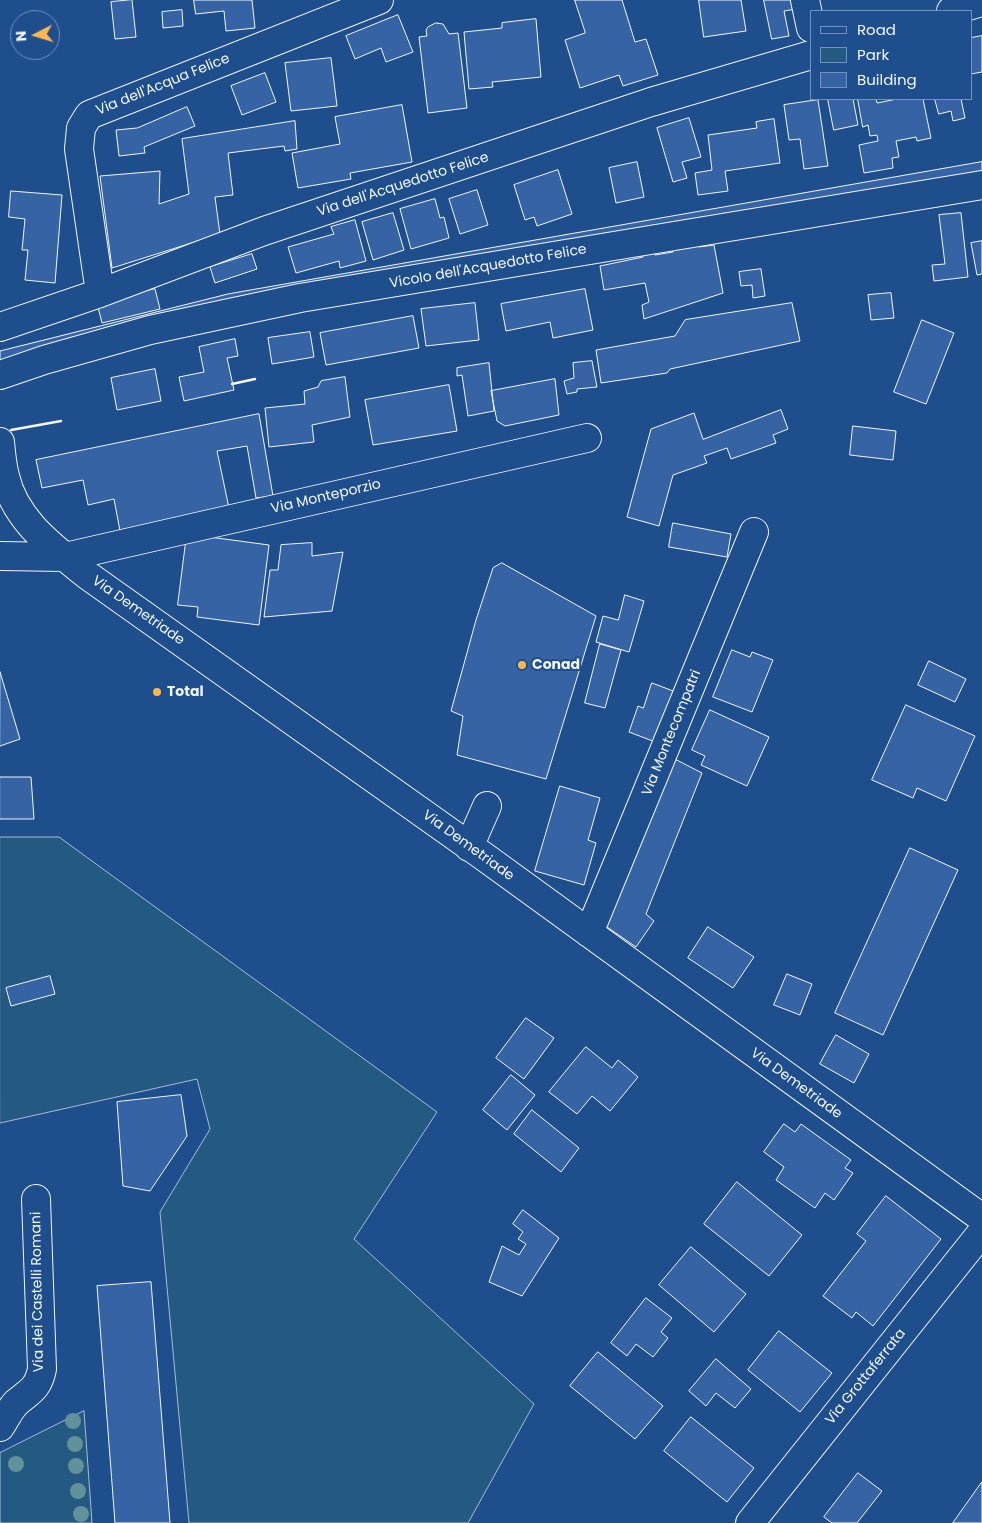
<!DOCTYPE html>
<style>
body{margin:0}
#map{position:relative;width:982px;height:1523px;overflow:hidden;background:#1f4e8c;font-family:Poppins,sans-serif}
canvas{display:block}
.legend{position:absolute;left:810px;top:10px;width:162px;height:90px;box-sizing:border-box;background:#1f4e8c;border:1px solid #7391ba;margin:0;padding:6px 9px;list-style:none;font-size:15px;color:#f2f6ff}
.legend li{display:flex;align-items:center;gap:10px;height:25px}
.legend b{width:25px;border:1px solid #7391ba}
.north{position:absolute;left:10px;top:10px;width:50px;height:50px;box-sizing:border-box;background:#1f4e8c;border:1px solid #7391ba;border-radius:50%;rotate:265deg;font-size:14px;font-weight:700;line-height:20px;text-align:center;color:#f2f6ff}
.north::after{content:'';display:block;margin:auto;width:18px;height:22px;background:#ffb74d;clip-path:polygon(50% 0,100% 100%,50% 72%,0 100%)}
</style>
<div id="map">
<canvas width="982" height="1523"></canvas>
<ul class="legend">
<li><b style="height:6px;background:#1f4e8c"></b>Road</li>
<li><b style="height:14px;background:#245a82"></b>Park</li>
<li><b style="height:14px;background:#3563a3"></b>Building</li>
</ul>
<div class="north">N</div>
</div>
<script>
const ctx = document.querySelector('canvas').getContext('2d');
ctx.lineJoin = 'round';
function fillPath(path, color) {
  ctx.fillStyle = color;
  ctx.fill(path, 'evenodd');
}
function strokePath(path, color, width, dash) {
  ctx.strokeStyle = color;
  ctx.lineWidth = width;
  ctx.lineCap = dash ? 'butt' : 'round';
  ctx.setLineDash(dash || []);
  ctx.stroke(path);
}
function drawText(font, color, halo, rows, align = 'center') {
  ctx.font = font + ' Poppins,sans-serif';
  ctx.lineWidth = 4;
  ctx.setLineDash([]);
  ctx.textBaseline = 'middle';
  ctx.strokeStyle = halo;
  ctx.fillStyle = color;
  for (const [text, x, y, turn = 0] of rows) {
    ctx.save();
    ctx.translate(x, y);
    ctx.rotate((+turn || 0) * Math.PI / 180);
    ctx.textAlign = isNaN(turn) ? turn : align;
    if (halo) ctx.strokeText(text, 0, 0);
    ctx.fillText(text, 0, 0);
    ctx.restore();
  }
}
const green = new Path2D(`
 M 0,837 L 59,837 L 437,1112 L 354,1239 L 534,1404 L 468,1523 L 189,1523 L 160,1212 L 210,1129 L 197,1079 L 0,1123 Z
 M 84,1411 L 92,1523 L 0,1523 L 0,1453 Z`);
const building = new Path2D(`
 M 132,0 L 136,37 L 115,39 L 111,2 Z
 M 194,0 L 252,0 L 255,28 L 226,31 L 224,11 L 196,14 Z
 M 575,0 L 622,0 L 635,42 L 646,39 L 658,75 L 623,86 L 619,75 L 580,88 L 565,40 L 585,33 Z
 M 699,0 L 741,0 L 746,31 L 704,37 Z
 M 764,0 L 794,0 L 796,9 L 784,11 L 789,36 L 772,39 Z
 M 182,10 L 183,26 L 163,28 L 162,12 Z
 M 398,15 L 413,52 L 386,62 L 381,48 L 355,59 L 346,36 Z
 M 536,19 L 541,77 L 492,82 L 493,87 L 469,89 L 464,32 L 502,28 L 502,23 Z
 M 436,23 L 443,24 L 449,34 L 458,33 L 467,108 L 428,113 L 419,37 L 427,36 L 426,30 L 428,27 Z
 M 982,36 L 982,72 L 971,74 L 971,38 Z
 M 331,58 L 337,106 L 291,111 L 285,63 Z
 M 265,73 L 276,102 L 242,115 L 231,86 Z
 M 828,99 L 853,99 L 858,125 L 834,130 Z
 M 858,99 L 876,99 L 877,103 L 897,99 L 923,99 L 931,138 L 917,141 L 916,137 L 896,141 L 899,157 L 892,158 L 893,168 L 864,173 L 859,145 L 878,141 L 877,135 L 870,136 L 868,125 L 863,127 Z
 M 935,99 L 961,99 L 965,118 L 953,121 L 951,111 L 939,114 Z
 M 818,100 L 828,166 L 804,169 L 800,139 L 789,140 L 784,105 Z
 M 402,105 L 412,162 L 350,173 L 351,179 L 298,188 L 292,153 L 340,144 L 335,117 Z
 M 187,107 L 195,126 L 144,147 L 145,153 L 119,156 L 116,130 L 137,128 Z
 M 689,118 L 701,157 L 682,162 L 687,178 L 673,182 L 657,128 Z
 M 774,119 L 780,163 L 725,171 L 728,191 L 698,195 L 695,173 L 712,170 L 708,135 L 757,128 L 756,122 Z
 M 295,121 L 297,149 L 285,151 L 284,146 L 228,153 L 233,195 L 215,197 L 220,234 L 112,268 L 100,176 L 160,171 L 159,204 L 189,194 L 182,139 Z
 M 637,162 L 644,197 L 616,203 L 609,168 Z
 M 982,162 L 982,172 L 0,361 L 0,351 L 228,294 Z
 M 558,170 L 572,214 L 537,226 L 534,217 L 525,220 L 514,185 Z
 M 477,190 L 488,225 L 460,234 L 449,199 Z
 M 11,191 L 62,195 L 55,283 L 25,280 L 28,250 L 22,250 L 25,219 L 9,217 Z
 M 435,199 L 440,218 L 444,217 L 449,238 L 411,249 L 400,209 Z
 M 393,213 L 404,250 L 373,260 L 362,222 Z
 M 961,213 L 968,277 L 934,281 L 932,265 L 945,264 L 939,215 Z
 M 355,220 L 366,261 L 340,268 L 339,261 L 296,273 L 288,247 L 334,234 L 331,227 Z
 M 696,240 L 699,247 L 714,245 L 723,293 L 644,319 L 642,305 L 649,302 L 645,283 L 604,290 L 600,266 L 643,257 L 641,248 L 652,245 L 655,255 L 673,252 L 670,244 Z
 M 982,241 L 982,274 L 977,275 L 971,243 Z
 M 252,254 L 257,269 L 215,283 L 210,267 Z
 M 761,269 L 765,296 L 753,298 L 752,285 L 741,286 L 739,272 Z
 M 155,289 L 160,309 L 102,323 L 97,303 Z
 M 585,289 L 593,330 L 553,338 L 550,322 L 506,331 L 501,304 Z
 M 891,293 L 894,318 L 871,320 L 868,295 Z
 M 475,303 L 479,340 L 426,346 L 421,309 Z
 M 792,303 L 800,341 L 670,369 L 667,373 L 601,383 L 596,350 L 675,336 L 685,320 Z
 M 413,316 L 419,348 L 326,365 L 320,333 Z
 M 922,320 L 954,333 L 926,404 L 894,392 Z
 M 310,332 L 314,357 L 272,364 L 268,338 Z
 M 235,339 L 238,356 L 227,358 L 234,390 L 184,401 L 179,377 L 204,372 L 199,347 Z
 M 592,361 L 597,387 L 577,389 L 577,392 L 567,394 L 564,381 L 574,378 L 573,363 Z
 M 489,363 L 494,411 L 468,416 L 462,375 L 457,376 L 457,368 Z
 M 155,369 L 161,401 L 117,410 L 111,378 Z
 M 345,377 L 350,417 L 312,425 L 314,442 L 269,447 L 265,408 L 305,404 L 304,391 L 318,387 L 321,381 Z
 M 555,379 L 559,415 L 505,426 L 497,421 L 491,391 Z
 M 449,385 L 457,431 L 373,445 L 365,400 Z
 M 781,410 L 788,429 L 773,435 L 776,443 L 731,459 L 727,448 L 704,456 L 707,463 L 673,475 L 659,526 L 627,517 L 651,429 L 694,413 L 703,439 Z
 M 259,414 L 273,496 L 256,498 L 247,446 L 217,451 L 229,508 L 120,531 L 114,499 L 88,505 L 83,480 L 42,488 L 36,460 Z
 M 853,426 L 896,431 L 893,460 L 850,455 Z
 M 673,523 L 731,534 L 727,557 L 669,547 Z
 M 187,534 L 269,545 L 259,625 L 197,617 L 198,607 L 178,605 Z
 M 312,543 L 312,556 L 343,552 L 332,611 L 264,617 L 270,570 L 278,570 L 281,545 Z
 M 502,563 L 596,616 L 546,779 L 457,755 L 463,716 L 451,711 L 476,620 L 493,568 Z
 M 625,595 L 644,601 L 629,652 L 596,642 L 603,616 L 618,620 Z
 M 600,644 L 621,650 L 605,708 L 585,703 Z
 M 732,650 L 750,657 L 752,652 L 773,660 L 752,712 L 713,697 Z
 M 929,661 L 966,679 L 955,702 L 918,685 Z
 M 0,672 L 20,739 L 0,746 Z
 M 652,683 L 676,692 L 658,743 L 629,732 L 638,706 L 643,708 Z
 M 906,705 L 975,736 L 946,801 L 917,788 L 913,798 L 872,780 Z
 M 710,710 L 769,737 L 747,786 L 701,765 L 705,756 L 692,750 Z
 M 667,755 L 702,773 L 646,914 L 654,921 L 636,947 L 607,927 L 606,917 Z
 M 0,777 L 31,777 L 34,819 L 0,819 Z
 M 560,786 L 600,798 L 588,840 L 596,843 L 584,885 L 535,871 Z
 M 910,848 L 958,870 L 883,1035 L 835,1013 Z
 M 708,927 L 754,957 L 733,988 L 688,958 Z
 M 787,974 L 812,984 L 800,1015 L 774,1005 Z
 M 50,976 L 55,994 L 11,1006 L 6,988 Z
 M 526,1018 L 554,1038 L 524,1079 L 496,1058 Z
 M 836,1035 L 869,1054 L 854,1083 L 820,1064 Z
 M 586,1047 L 612,1068 L 618,1060 L 638,1077 L 610,1111 L 592,1096 L 577,1114 L 549,1092 Z
 M 511,1075 L 535,1095 L 507,1130 L 483,1110 Z
 M 181,1095 L 187,1136 L 150,1191 L 123,1186 L 117,1102 Z
 M 532,1110 L 579,1148 L 561,1172 L 514,1134 Z
 M 784,1124 L 795,1132 L 801,1124 L 851,1160 L 845,1168 L 853,1173 L 834,1200 L 825,1193 L 815,1208 L 776,1180 L 784,1167 L 764,1152 Z
 M 737,1182 L 802,1235 L 769,1276 L 704,1224 Z
 M 886,1196 L 941,1239 L 873,1326 L 856,1312 L 852,1318 L 823,1296 L 866,1241 L 857,1234 Z
 M 523,1210 L 559,1238 L 522,1296 L 489,1282 L 502,1246 L 519,1255 L 526,1244 L 518,1239 L 523,1232 L 513,1224 Z
 M 691,1247 L 746,1294 L 714,1332 L 659,1285 Z
 M 151,1282 L 170,1523 L 115,1523 L 97,1286 Z
 M 646,1298 L 672,1318 L 661,1332 L 668,1338 L 653,1357 L 636,1344 L 627,1356 L 611,1343 Z
 M 779,1331 L 832,1373 L 800,1412 L 748,1370 Z
 M 598,1352 L 663,1406 L 635,1439 L 570,1386 Z
 M 716,1359 L 751,1389 L 735,1408 L 716,1393 L 706,1406 L 689,1391 Z
 M 691,1417 L 754,1468 L 727,1502 L 664,1451 Z
 M 858,1473 L 882,1491 L 857,1523 L 832,1523 L 824,1517 Z
 M 982,1482 L 982,1523 L 953,1523 Z`);
const minor = new Path2D(`
 M 805,0 L 811,28
 M 951,11 L 982,2
 M 100,293 L 79,149 L 81,128 L 89,115 L 379,0
 M 0,327 L 100,293 L 264,231 L 651,102 L 811,55
 M 0,375 L 44,360 L 150,330 L 300,298 L 982,185
 M 0,442 C 1,453 2,465 5,476 C 15,521 54,548 87,575 L 486,858 L 982,1218
 M 0,556 L 65,557 L 587,438
 M 469,847 L 487,806
 M 589,933 L 754,532
 M 0,1427 C 5,1420 10,1409 16,1403 C 30,1391 38,1389 42,1369 L 36,1199
 M 750,1523 L 982,1232`);
const wall = new Path2D(`
 M 232,384 L 255,379
 M 11,430 L 61,421`);
const trees = [
 [73,1421],
 [75,1444],
 [16,1464],
 [76,1466],
 [78,1491],
 [81,1514]
];
const markers = [
 [522,665,5,"#ffb74d"],
 [157,692,5,"#ffb74d"]
];
const streetNames = [
 ["Via dell'Acqua Felice",163,85,-22],
 ["Via dell'Acquedotto Felice",403,185,-18],
 ["Vicolo dell'Acquedotto Felice",488,267,-10],
 ["Via Monteporzio",326,497,-13],
 ["Via Demetriade",138,611,35],
 ["Via Montecompatri",672,733,-68],
 ["Via Demetriade",468,846,36],
 ["Via Demetriade",796,1084,36],
 ["Via dei Castelli Romani",38,1292,-91],
 ["Via Grottaferrata",866,1377,-51]
];
const poiNames = [
 ["Conad",532,665],
 ["Total",167,692]
];
fillPath(green, '#245a82');
strokePath(green, '#a8bbd7', 1);
fillPath(building, '#3563a3');
strokePath(building, '#f2f6ff', 1);
strokePath(minor, '#f2f6ff', 30);
strokePath(minor, '#1f4e8c', 28);
strokePath(wall, '#f2f6ff', 2.5);
ctx.fillStyle = '#61919a';
for (const [x, y] of trees) {
  ctx.beginPath();
  ctx.arc(x, y, 8, 0, 2 * Math.PI);
  ctx.fill();
}
for (const [x, y, r, color] of markers) {
  const dot = new Path2D();
  dot.arc(x, y, r, 0, 2 * Math.PI);
  ctx.fillStyle = color;
  ctx.fill(dot);
  strokePath(dot, '#1f4e8c', 2);
}
drawText('14px', '#f2f6ff', '#1f4e8c', streetNames);
drawText('bold 14px', '#f2f6ff', '#1f4e8c', poiNames, 'left');
</script>
